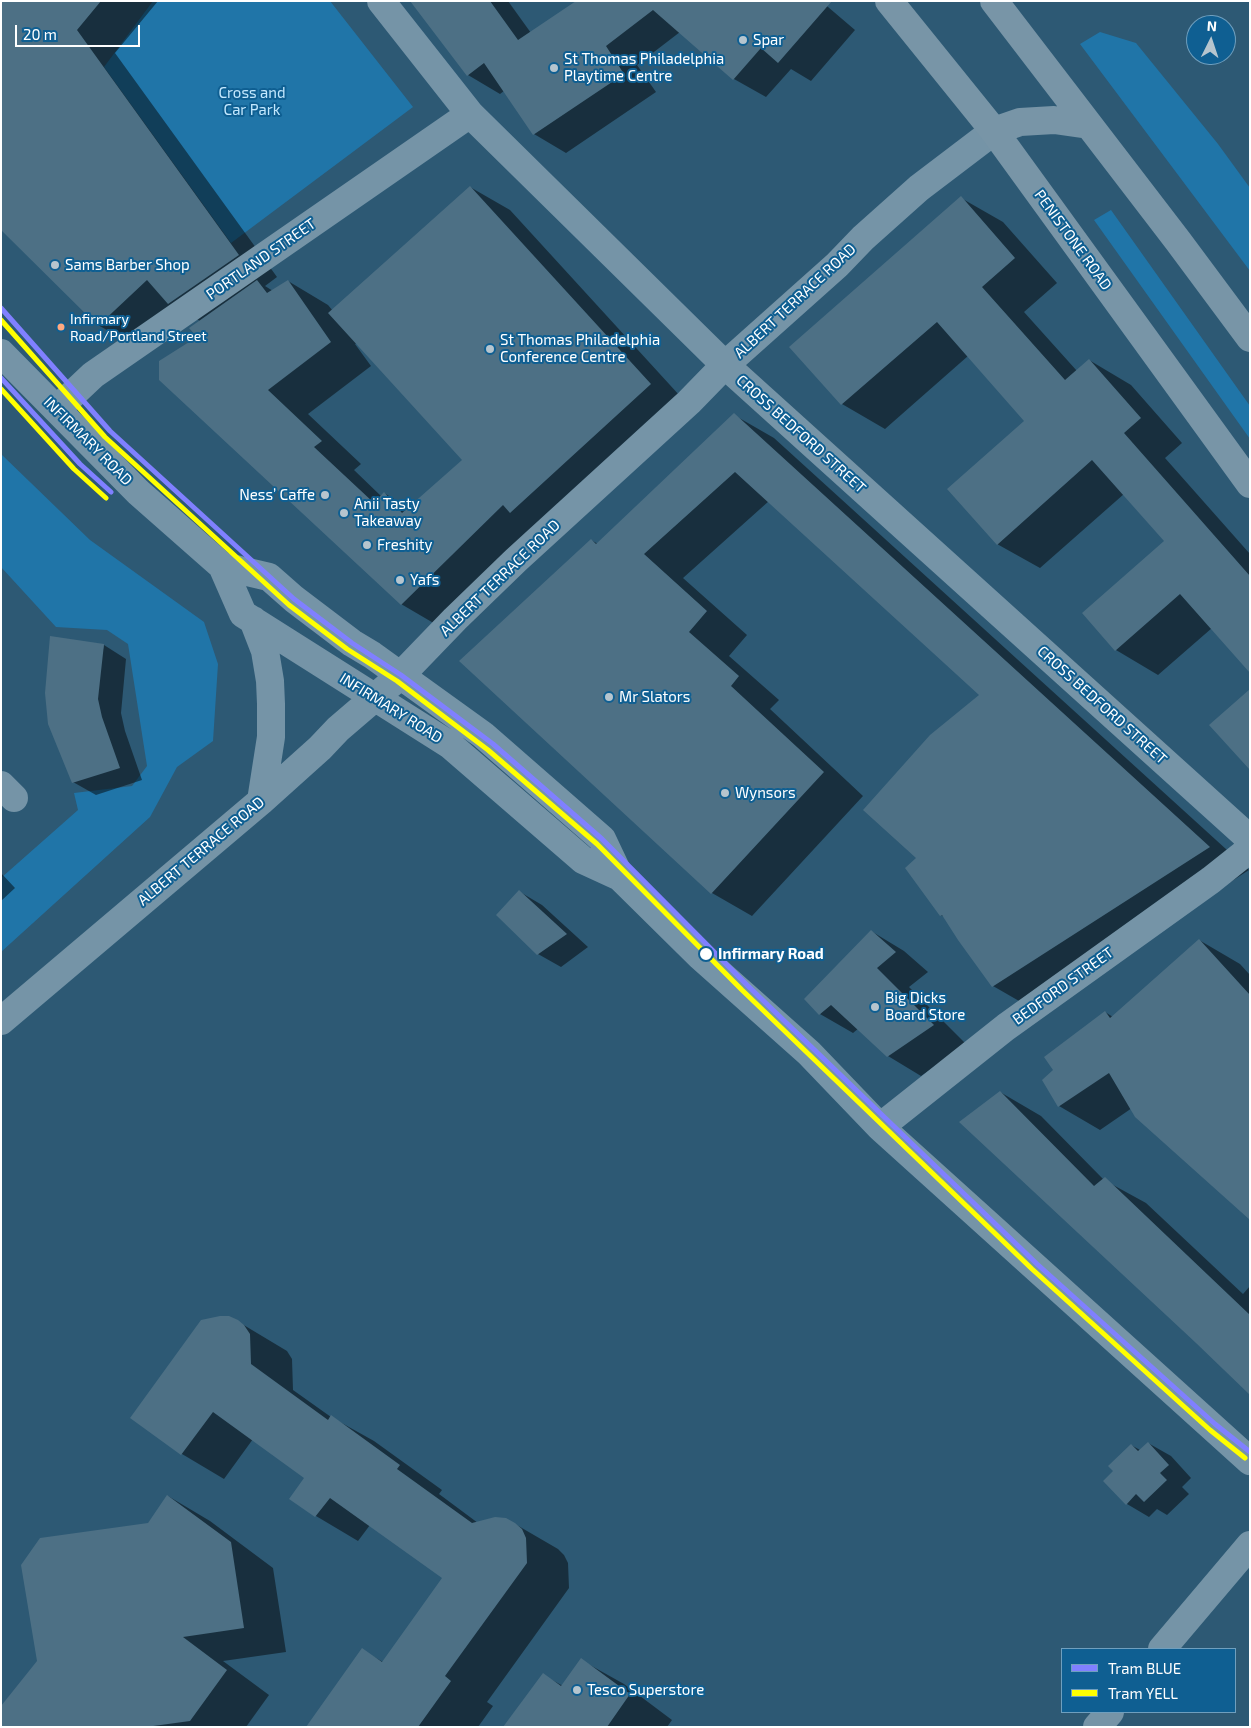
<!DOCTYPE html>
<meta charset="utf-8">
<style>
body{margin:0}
#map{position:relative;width:1251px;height:1728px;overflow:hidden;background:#2d5974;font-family:"Exo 2",sans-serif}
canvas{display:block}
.frame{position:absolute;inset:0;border:2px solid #fff;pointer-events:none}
.legend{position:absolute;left:1061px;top:1648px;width:175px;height:65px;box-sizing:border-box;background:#0f5f92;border:1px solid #6f9fbe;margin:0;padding:6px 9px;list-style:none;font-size:15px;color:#fff}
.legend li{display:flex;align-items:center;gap:10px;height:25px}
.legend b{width:25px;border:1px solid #6f9fbe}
.north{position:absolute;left:1186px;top:15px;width:50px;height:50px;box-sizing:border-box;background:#0f5f92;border:1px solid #6f9fbe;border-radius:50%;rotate:4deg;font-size:14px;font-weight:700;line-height:20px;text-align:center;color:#fff}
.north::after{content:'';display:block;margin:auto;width:18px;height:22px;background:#b6c5ce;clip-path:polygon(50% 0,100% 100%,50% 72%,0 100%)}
.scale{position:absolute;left:15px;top:25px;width:125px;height:22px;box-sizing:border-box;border:2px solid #fff;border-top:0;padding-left:6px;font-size:15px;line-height:18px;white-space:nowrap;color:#fff;-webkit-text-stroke:4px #0f5f92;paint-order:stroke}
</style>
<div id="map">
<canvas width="1251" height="1728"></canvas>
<div class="frame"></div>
<ul class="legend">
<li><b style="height:6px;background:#8080ff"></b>Tram BLUE</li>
<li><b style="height:6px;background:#ff0"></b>Tram YELL</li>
</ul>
<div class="north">N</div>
<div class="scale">20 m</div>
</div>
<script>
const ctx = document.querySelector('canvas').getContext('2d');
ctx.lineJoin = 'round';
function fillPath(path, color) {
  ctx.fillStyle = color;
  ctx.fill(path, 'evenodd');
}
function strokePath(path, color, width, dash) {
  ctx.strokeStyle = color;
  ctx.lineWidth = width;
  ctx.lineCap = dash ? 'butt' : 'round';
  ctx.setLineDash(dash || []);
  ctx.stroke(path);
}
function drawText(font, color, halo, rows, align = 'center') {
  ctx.font = font + ' "Exo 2",sans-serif';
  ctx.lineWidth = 4;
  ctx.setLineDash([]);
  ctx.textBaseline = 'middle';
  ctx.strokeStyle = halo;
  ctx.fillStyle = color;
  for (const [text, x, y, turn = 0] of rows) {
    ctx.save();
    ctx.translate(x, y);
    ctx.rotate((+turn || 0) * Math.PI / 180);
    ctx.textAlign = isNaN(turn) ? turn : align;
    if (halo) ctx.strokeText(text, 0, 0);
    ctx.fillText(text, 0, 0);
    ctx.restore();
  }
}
const green = new Path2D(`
 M 153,1 L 330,1 L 413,107 L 231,243 L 104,67 Z
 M 1100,32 L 1136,43 L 1218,144 L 1250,188 L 1250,271 L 1080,44 Z
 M 1111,210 L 1250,406 L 1250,439 L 1094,220 Z
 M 1,454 L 90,540 L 204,622 L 218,664 L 213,741 L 177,767 L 150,817 L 1,952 L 1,878 L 78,810 L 74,793 L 132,786 L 147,766 L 128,644 L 107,630 L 56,627 L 1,567 Z`);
const shadow = new Path2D(`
 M 9,1 L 158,1 L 115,53 L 277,277 L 265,286 L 273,291 L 288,281 L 328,305 L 333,311 L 470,187 L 510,210 L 691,408 L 442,628 L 401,604 L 199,338 L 200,321 L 178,308 L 137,347 L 98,325 ZM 357,343 L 463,460 L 409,508 L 384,493 L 381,496 L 354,470 L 361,464 L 308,414 L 371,366 L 355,344 Z
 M 411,1 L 508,1 L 531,33 L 578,1 L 821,1 L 855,30 L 811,81 L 791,69 L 766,97 L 734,79 L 680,32 L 637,65 L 656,92 L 566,153 L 534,134 L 504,91 L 500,94 L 468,75 Z
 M 961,198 L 1003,222 L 1057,283 L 1024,312 L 1077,371 L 1089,360 L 1131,385 L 1182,443 L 1165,458 L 1250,554 L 1250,671 L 1212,628 L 1158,675 L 1116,650 L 1084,613 L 1166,541 L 1124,494 L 1040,568 L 997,544 L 1026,421 L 968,356 L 885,429 L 842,404 L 791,347 Z
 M 734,415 L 774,438 L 1249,870 L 1033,1009 L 993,986 L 946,918 L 941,915 L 918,858 L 981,695 L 769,501 L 683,578 L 747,635 L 729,656 L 779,700 L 770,709 L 863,796 L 752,916 L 712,893 L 591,540 L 598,544 Z
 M 104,645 L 126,659 L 121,713 L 125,731 L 142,780 L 96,795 L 73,782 Z
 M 1,873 L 15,888 L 1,901 Z
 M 520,892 L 542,905 L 588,947 L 561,967 L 538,954 Z
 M 871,931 L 904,951 L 928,972 L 909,987 L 967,1045 L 921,1076 L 888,1056 L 859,1028 L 853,1033 L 820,1014 Z
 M 1199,940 L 1240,964 L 1250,975 L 1250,1218 L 1132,1108 L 1100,1130 L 1059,1106 L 1105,1012 L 1113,1017 Z
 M 1000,1092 L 1041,1116 L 1104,1180 L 1146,1203 L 1243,1294 L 1250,1286 L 1250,1393 Z
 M 237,1321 L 287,1351 L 292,1359 L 293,1390 L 331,1417 L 374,1441 L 442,1490 L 439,1494 L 478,1523 L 515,1524 L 558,1549 L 564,1555 L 568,1563 L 569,1588 L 487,1702 L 493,1706 L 478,1727 L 330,1727 L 362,1650 L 383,1662 L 444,1578 L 370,1525 L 358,1541 L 316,1516 L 291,1499 L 306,1477 L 253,1439 L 224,1479 L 182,1454 L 132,1418 Z
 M 1148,1443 L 1171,1456 L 1191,1478 L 1182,1487 L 1189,1494 L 1167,1515 L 1157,1509 L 1149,1517 L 1127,1504 L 1115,1471 L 1131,1445 L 1140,1450 Z
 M 168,1496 L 210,1521 L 273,1568 L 286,1652 L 223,1661 L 269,1695 L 246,1727 L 1,1727 Z
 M 581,1660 L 624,1684 L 672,1720 L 667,1727 L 505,1727 L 543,1675 L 563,1686 Z`);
const building = new Path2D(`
 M 1,1 L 101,1 L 77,30 L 239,255 L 168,304 L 147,280 L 98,326 L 1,230 Z
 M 410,1 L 490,1 L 518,40 L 576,1 L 832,1 L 778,63 L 761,48 L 733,80 L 653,10 L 606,46 L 624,74 L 533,135 L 484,63 L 467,76 Z
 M 470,186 L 651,384 L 510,513 L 503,505 L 401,605 L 159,380 L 159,361 L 197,337 L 189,328 L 257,280 L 267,293 L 288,280 L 331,342 L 268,390 L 322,441 L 314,447 L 374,503 L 384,492 L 402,513 L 462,460 L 328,313 Z
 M 961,196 L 1015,258 L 982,287 L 1065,380 L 1089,359 L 1141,418 L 1124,433 L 1250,576 L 1250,673 L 1180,594 L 1115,651 L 1082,613 L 1164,541 L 1092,460 L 997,545 L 947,489 L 1024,421 L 937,322 L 841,405 L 789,347 Z
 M 734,413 L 1210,847 L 992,987 L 958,940 L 942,915 L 940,916 L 905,868 L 916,858 L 863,810 L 930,735 L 979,695 L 735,472 L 644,554 L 707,611 L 689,632 L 739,676 L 731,686 L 824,772 L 711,894 L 459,661 L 591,539 L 596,544 Z
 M 50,636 L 104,644 L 98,699 L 102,717 L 120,768 L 72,783 L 48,724 L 45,693 Z
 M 1250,689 L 1250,770 L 1209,725 Z
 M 519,890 L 567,934 L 537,955 L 496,915 Z
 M 871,930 L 896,952 L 877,968 L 934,1025 L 887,1057 L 831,1005 L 819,1015 L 804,999 Z
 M 1199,939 L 1250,995 L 1250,1220 L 1135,1117 L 1109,1073 L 1058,1107 L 1042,1080 L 1053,1070 L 1044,1057 L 1105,1011 L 1110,1018 Z
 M 1000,1091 L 1094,1186 L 1105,1177 L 1250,1315 L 1250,1395 L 1196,1343 L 959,1122 Z
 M 220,1316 L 229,1316 L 238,1320 L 244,1325 L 250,1334 L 251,1364 L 328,1420 L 331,1415 L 400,1465 L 397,1469 L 472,1523 L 495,1517 L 506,1518 L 515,1523 L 522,1529 L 526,1538 L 527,1563 L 445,1676 L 451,1681 L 418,1727 L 306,1727 L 362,1648 L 382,1662 L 442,1578 L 330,1498 L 315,1517 L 289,1499 L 304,1478 L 213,1412 L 181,1455 L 130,1418 L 201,1320 Z
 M 1148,1442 L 1169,1465 L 1160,1473 L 1167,1480 L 1144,1502 L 1136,1494 L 1126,1505 L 1103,1481 L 1113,1471 L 1108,1466 L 1131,1444 L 1138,1451 Z
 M 167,1495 L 231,1542 L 244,1628 L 183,1637 L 227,1670 L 190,1721 L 146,1727 L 1,1727 L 1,1706 L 37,1661 L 21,1565 L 40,1538 L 148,1523 Z
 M 581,1658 L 630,1694 L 607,1727 L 503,1727 L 543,1673 L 561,1686 Z`);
const minor = new Path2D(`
 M 381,1 L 470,114 L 725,365 L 1250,839
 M 1,353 L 138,492 L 222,566 L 243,614 L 450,745 L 583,860 L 620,877
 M 57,409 L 93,375 L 470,114
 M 222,566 L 269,577 L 294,599 L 352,643 L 372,655 L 483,735 L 602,839 L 620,877 L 700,956 L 809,1053 L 880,1127 L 1250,1461
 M 253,620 L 265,651 L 270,681 L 271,704 L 271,737 L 261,801
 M 1,785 L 14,798
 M 1,1021 L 261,801 L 320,748 L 338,729 L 401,675 L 455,619 L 516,560 L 689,402 L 725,365 L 837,265 L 863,238 L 919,188 L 994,131
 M 880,1127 L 1006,1027 L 1211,880 L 1250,849
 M 1162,1649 L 1250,1545
 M 1097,1727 L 1110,1712`);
const highway = new Path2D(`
 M 889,1 L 994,131 L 1250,484
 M 994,1 L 1178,241 L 1250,338
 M 994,131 L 1020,122 L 1054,120 L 1089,125`);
const tram1 = new Path2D(`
 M 1,308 L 110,431 L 294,599 L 352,643 L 401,675 L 493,744 L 602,839 L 747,985 L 1037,1264 L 1215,1424 L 1250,1452
 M 1,378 L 80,464 L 111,492`);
const tram2 = new Path2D(`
 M 1,320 L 105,437 L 289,605 L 347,649 L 397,681 L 488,750 L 597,844 L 742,990 L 1032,1269 L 1210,1430 L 1245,1458
 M 1,389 L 74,469 L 106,498`);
const markers = [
 [743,40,5,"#b6c5ce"],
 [554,68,5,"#b6c5ce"],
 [55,265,5,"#b6c5ce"],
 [61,327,4.5,"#ffa980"],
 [490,349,5,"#b6c5ce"],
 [325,495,5,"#b6c5ce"],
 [344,513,5,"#b6c5ce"],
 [367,545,5,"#b6c5ce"],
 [400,580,5,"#b6c5ce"],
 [609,697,5,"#b6c5ce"],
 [725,793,5,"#b6c5ce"],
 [706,954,7,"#fff"],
 [875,1007,5,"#b6c5ce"],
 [577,1690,5,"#b6c5ce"]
];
const busNames = [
 ["Infirmary",70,319],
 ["Road/Portland Street",70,336]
];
const poiNames = [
 ["Spar",753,40],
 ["St Thomas Philadelphia",564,59],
 ["Playtime Centre",564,76],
 ["Sams Barber Shop",65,265],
 ["St Thomas Philadelphia",500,340],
 ["Conference Centre",500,357],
 ["Ness’ Caffe",315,495,"right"],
 ["Anii Tasty",354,504],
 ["Takeaway",354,521],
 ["Freshity",377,545],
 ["Yafs",410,580],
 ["Mr Slators",619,697],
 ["Wynsors",735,793],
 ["Big Dicks",885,998],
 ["Board Store",885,1015],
 ["Tesco Superstore",587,1690]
];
const parkNames = [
 ["Cross and",252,93],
 ["Car Park",252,110]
];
const streetNames = [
 ["PENISTONE ROAD",1073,240,54],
 ["PORTLAND STREET",261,259,-35],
 ["ALBERT TERRACE ROAD",795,301,-43],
 ["CROSS BEDFORD STREET",801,434,42],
 ["INFIRMARY ROAD",88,441,45],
 ["ALBERT TERRACE ROAD",500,578,-44],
 ["CROSS BEDFORD STREET",1102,705,42],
 ["INFIRMARY ROAD",391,708,32],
 ["ALBERT TERRACE ROAD",201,851,-40],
 ["BEDFORD STREET",1063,986,-36]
];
const stopNames = [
 ["Infirmary Road",718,954]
];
fillPath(green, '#2075a8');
fillPath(shadow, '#0007');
fillPath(building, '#4d7085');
strokePath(minor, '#7594a7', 28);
strokePath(highway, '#7895a7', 28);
strokePath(tram1, '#8080ff', 5);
strokePath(tram2, '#ff0', 5);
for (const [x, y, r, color] of markers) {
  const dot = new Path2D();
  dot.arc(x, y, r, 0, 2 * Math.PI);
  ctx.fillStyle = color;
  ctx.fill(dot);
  strokePath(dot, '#0f5f92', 2);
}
drawText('14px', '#fff', '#0f5f92', busNames, 'left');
drawText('15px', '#fff', '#0f5f92', poiNames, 'left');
drawText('15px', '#c3e8fe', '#0f5f92', parkNames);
drawText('15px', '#fff', '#0f5f92', streetNames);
drawText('bold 15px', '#fff', '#0f5f92', stopNames, 'left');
</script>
